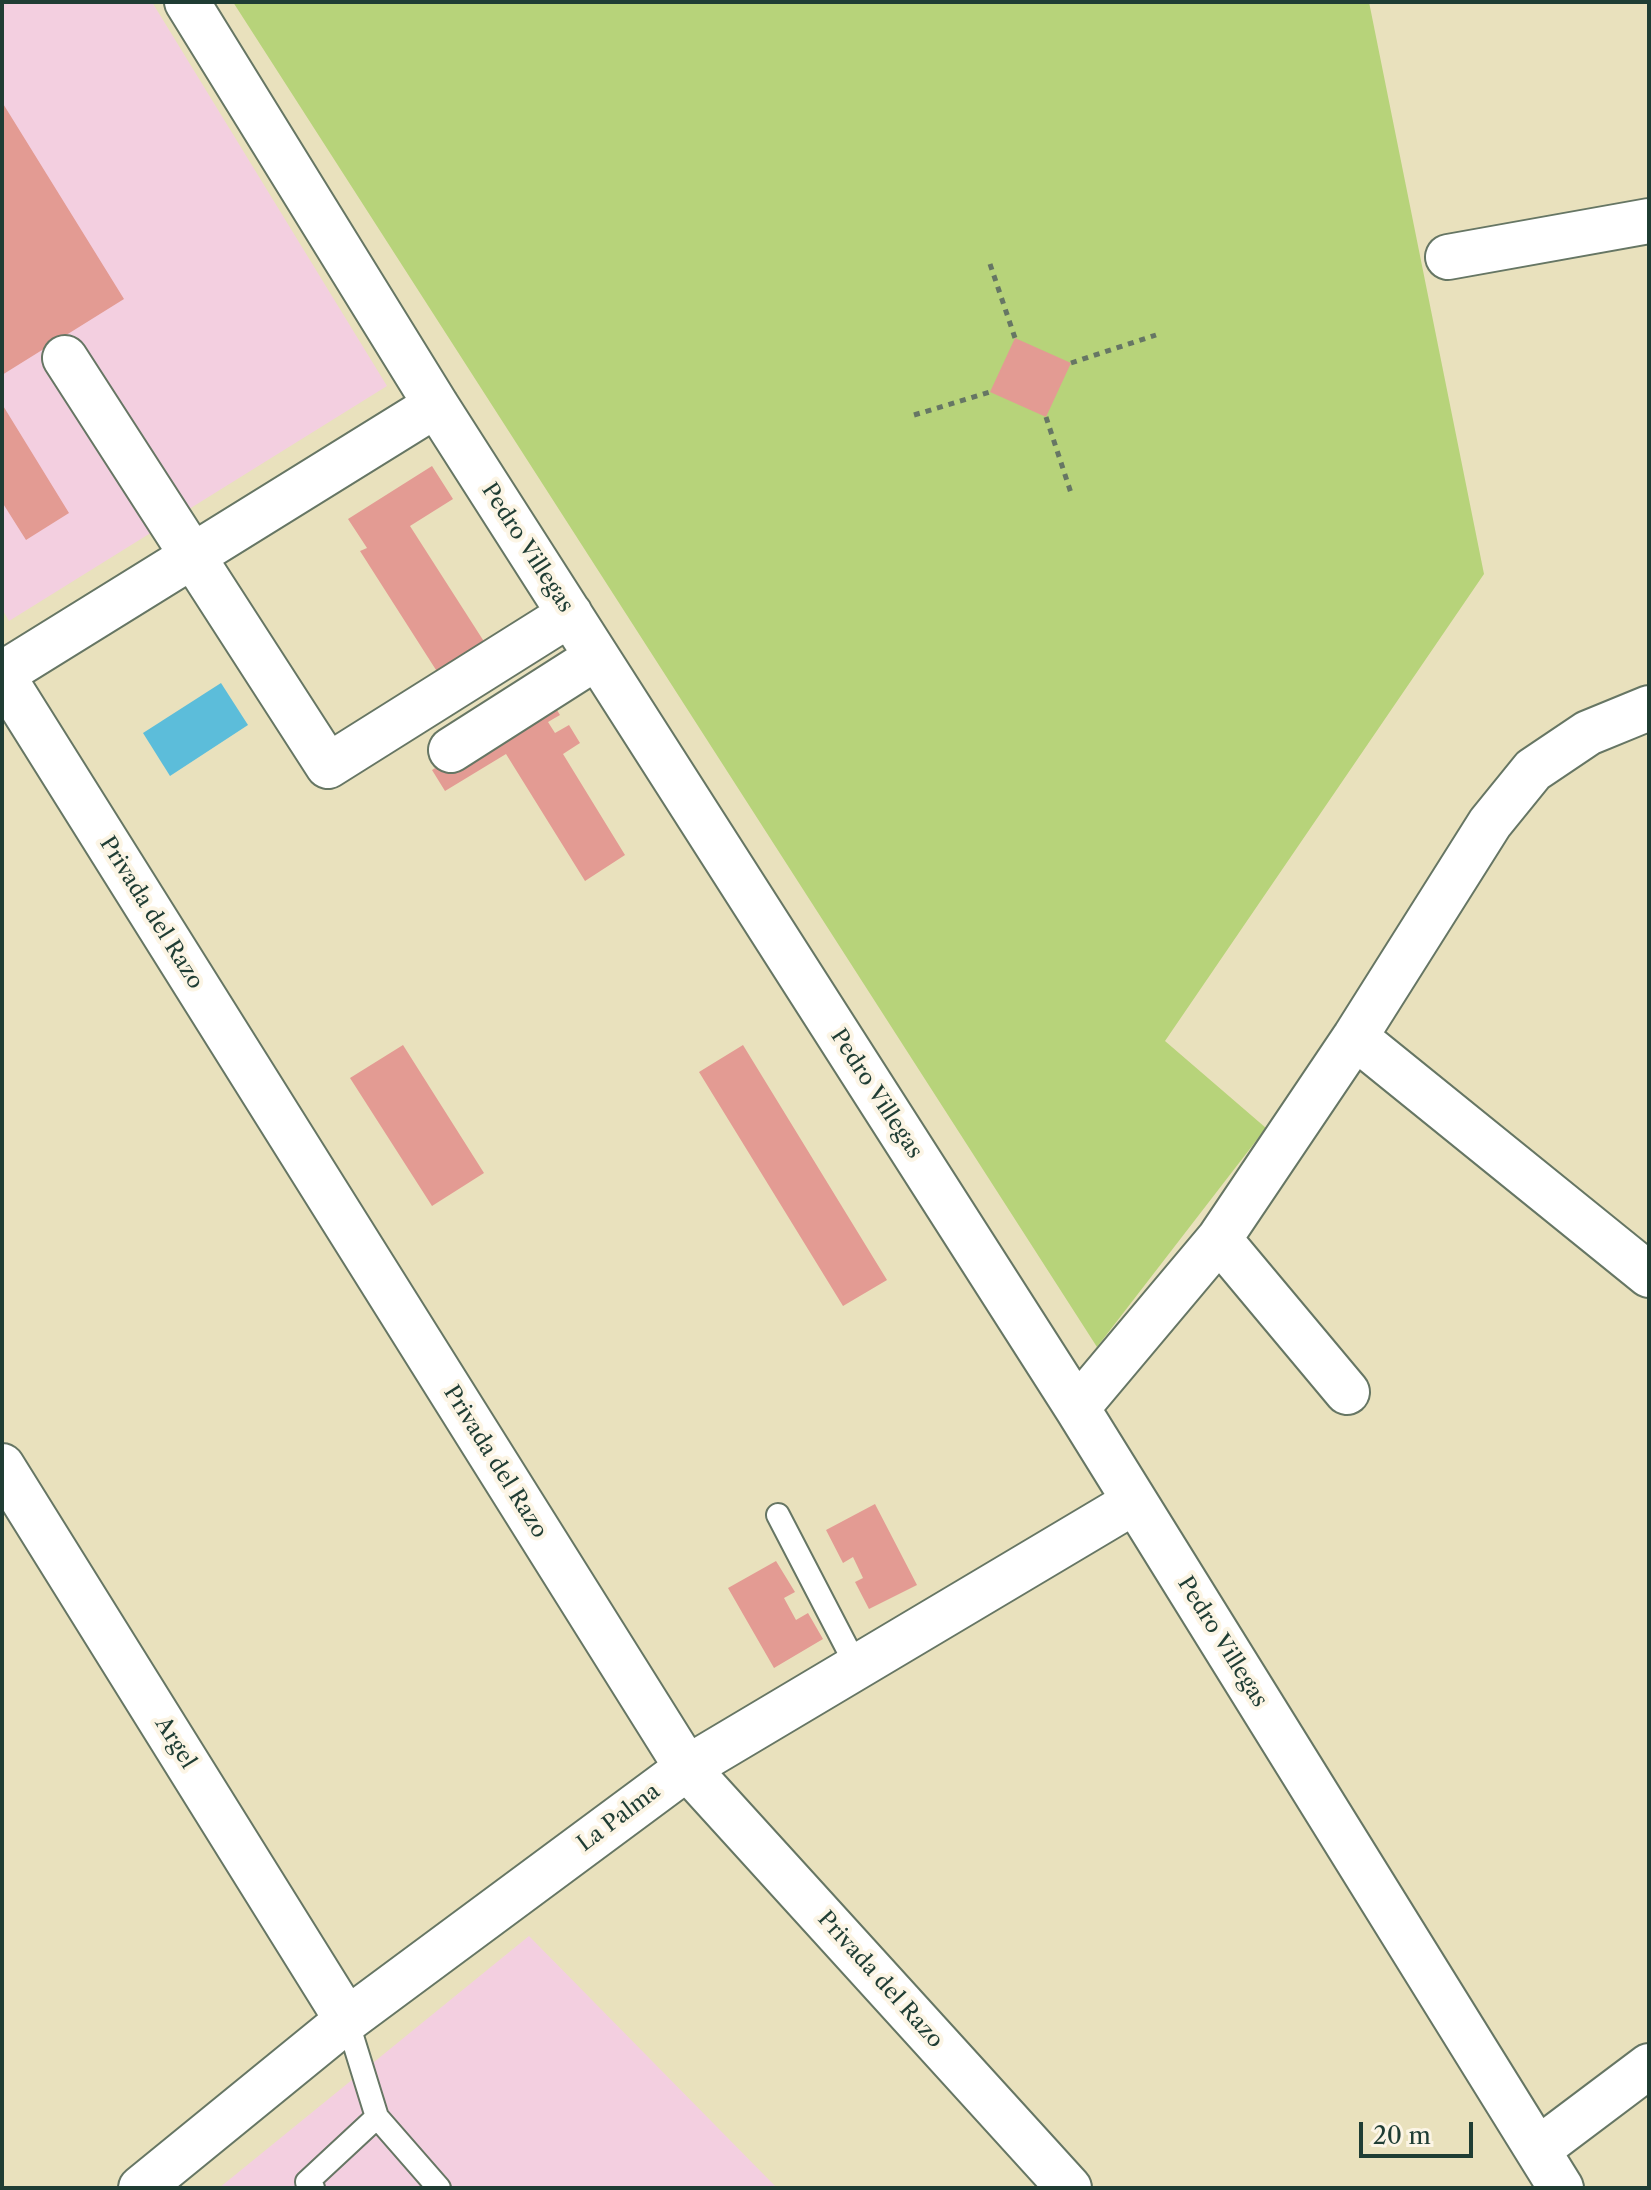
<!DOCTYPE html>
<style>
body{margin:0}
#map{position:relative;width:1651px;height:2190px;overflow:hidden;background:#e9e1bd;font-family:"Libre Caslon Text",serif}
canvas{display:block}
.frame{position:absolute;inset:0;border:4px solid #1f3d34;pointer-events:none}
.scale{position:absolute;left:1359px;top:2122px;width:114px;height:36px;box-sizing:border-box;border:4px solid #1f3d34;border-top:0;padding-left:10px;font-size:24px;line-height:28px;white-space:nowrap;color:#1f3d34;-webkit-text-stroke:6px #fcf5e5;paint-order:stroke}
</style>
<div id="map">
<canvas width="1651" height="2190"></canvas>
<div class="frame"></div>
<div class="scale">20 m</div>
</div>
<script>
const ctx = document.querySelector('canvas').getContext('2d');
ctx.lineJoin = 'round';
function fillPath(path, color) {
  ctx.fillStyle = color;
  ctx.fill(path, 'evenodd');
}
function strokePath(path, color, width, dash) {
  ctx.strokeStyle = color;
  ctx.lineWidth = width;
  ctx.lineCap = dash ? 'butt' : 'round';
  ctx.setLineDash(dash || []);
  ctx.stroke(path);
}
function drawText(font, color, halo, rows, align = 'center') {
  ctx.font = font + ' "Libre Caslon Text",serif';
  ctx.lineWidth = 8;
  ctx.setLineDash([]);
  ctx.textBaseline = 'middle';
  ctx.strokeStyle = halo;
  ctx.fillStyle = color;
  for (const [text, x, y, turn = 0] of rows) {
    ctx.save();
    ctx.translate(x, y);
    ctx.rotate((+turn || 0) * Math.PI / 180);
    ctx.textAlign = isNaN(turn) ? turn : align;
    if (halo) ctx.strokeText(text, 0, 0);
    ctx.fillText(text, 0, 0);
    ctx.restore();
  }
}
const built = new Path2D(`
 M 2,2 L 152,2 L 387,386 L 9,621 L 2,609 Z
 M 529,1936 L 777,2188 L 219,2188 Z`);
const green = new Path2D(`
 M 233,2 L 1369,2 L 1484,574 L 1165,1041 L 1266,1128 L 1097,1347 Z`);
const water = new Path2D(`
 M 221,683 L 248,725 L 170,776 L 143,733 Z`);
const building = new Path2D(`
 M 2,102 L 124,299 L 2,375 Z
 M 1015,338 L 1071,363 L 1046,417 L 990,392 Z
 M 2,404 L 69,513 L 26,540 L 2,502 Z
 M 432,466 L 453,499 L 410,526 L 492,654 L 445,684 L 360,551 L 367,548 L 348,519 Z
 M 549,697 L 560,715 L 548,722 L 555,733 L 569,725 L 580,743 L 563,754 L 625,855 L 585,881 L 506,754 L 445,791 L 432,770 Z
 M 403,1045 L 484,1173 L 432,1206 L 350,1078 Z
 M 743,1045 L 887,1280 L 843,1306 L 699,1072 Z
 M 875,1504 L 917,1585 L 869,1609 L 855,1582 L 863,1578 L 853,1557 L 843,1563 L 826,1530 Z
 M 776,1561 L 795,1592 L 784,1598 L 796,1620 L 808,1613 L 823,1639 L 774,1668 L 728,1588 Z`);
const path = new Path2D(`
 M 990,264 L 1015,338
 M 1071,363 L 1156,335
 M 914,415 L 990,392
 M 1046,417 L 1071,493`);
const lane = new Path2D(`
 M 778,1515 L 857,1667
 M 347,2020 L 377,2117 L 439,2188
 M 313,2188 L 307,2182 L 377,2117`);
const street = new Path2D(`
 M 187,2 L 436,405 L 1077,1408 L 1561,2188
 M 1448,257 L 1649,221
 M 65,358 L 328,766 L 570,614
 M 2,674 L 436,405
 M 2,675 L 687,1768 L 1069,2188
 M 451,750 L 597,657
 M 1355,1037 L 1649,1275
 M 1219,1239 L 1347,1392
 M 1077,1408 L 1219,1239 L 1355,1037 L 1490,823 L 1533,770 L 1588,733 L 1649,708
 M 2,1466 L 347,2020
 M 1540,2148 L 1649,2066
 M 141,2188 L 347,2020 L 687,1768 L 1134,1502`);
const streetNames = [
 ["Pedro Villegas",527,548,57],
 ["Privada del Razo",151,913,58],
 ["Pedro Villegas",876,1094,57],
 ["Privada del Razo",495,1462,58],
 ["Pedro Villegas",1222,1642,58],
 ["Argel",175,1743,58],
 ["La Palma",619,1818,-37],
 ["Privada del Razo",880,1980,48]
];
fillPath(built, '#f3cfe0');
fillPath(green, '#b7d37a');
fillPath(water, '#5cbdda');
fillPath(building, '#e39b93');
strokePath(lane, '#667664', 26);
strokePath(street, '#667664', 48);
strokePath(path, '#667664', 5, [6, 6]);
strokePath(lane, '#fff', 22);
strokePath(street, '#fff', 44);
drawText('22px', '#1f3d34', '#fcf5e5', streetNames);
</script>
